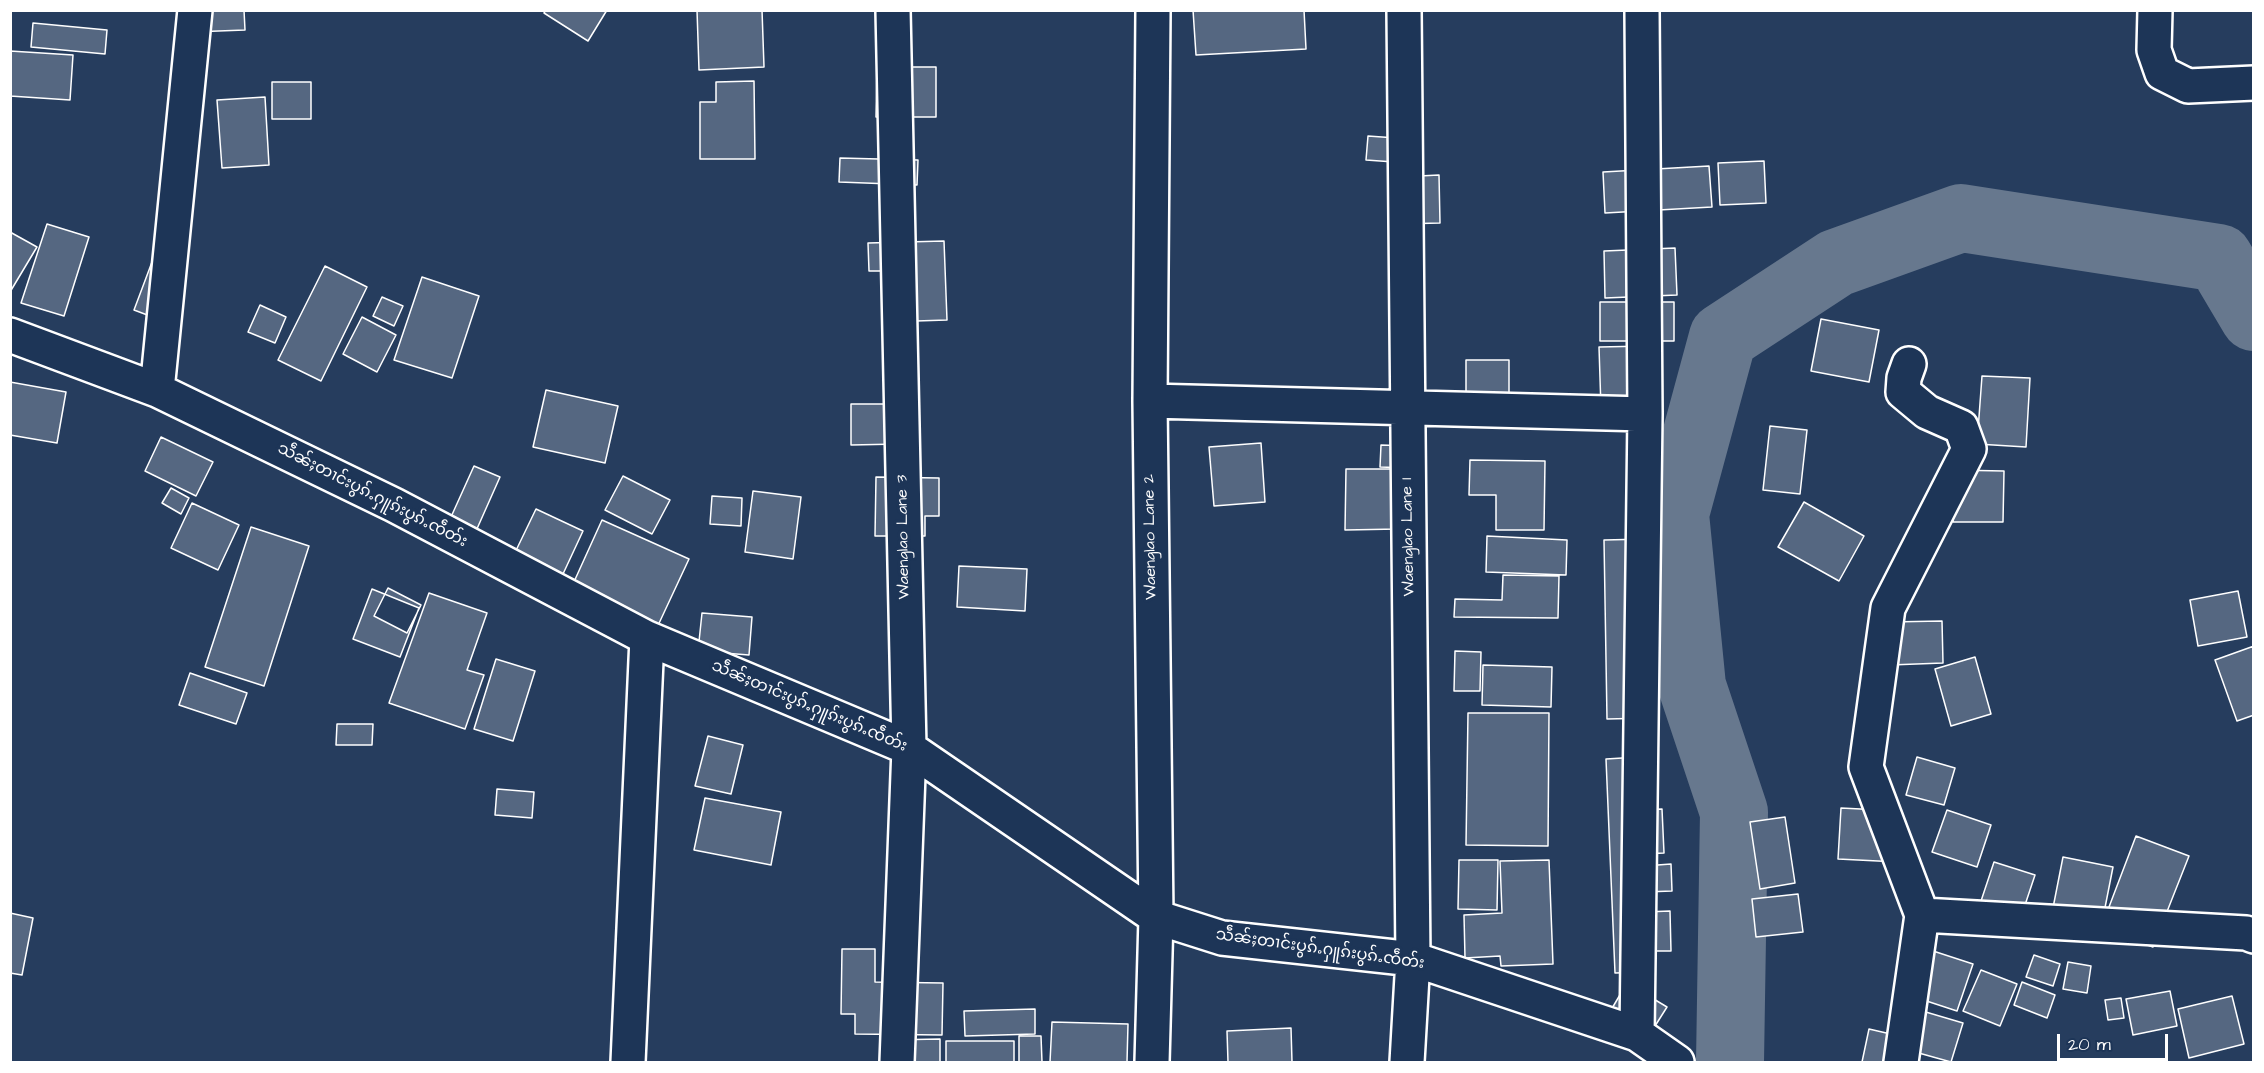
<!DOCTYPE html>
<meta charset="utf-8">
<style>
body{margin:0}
#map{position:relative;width:2264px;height:1073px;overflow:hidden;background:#263d5e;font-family:"Architects Daughter",sans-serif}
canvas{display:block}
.frame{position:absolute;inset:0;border:12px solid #fff;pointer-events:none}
.scale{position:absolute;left:2057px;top:1034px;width:111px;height:27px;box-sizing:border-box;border:3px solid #fff;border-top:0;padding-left:8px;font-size:18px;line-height:21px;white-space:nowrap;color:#fff;-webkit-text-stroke:4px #1d3557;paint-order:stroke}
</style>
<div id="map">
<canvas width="2264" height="1073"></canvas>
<div class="frame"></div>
<div class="scale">20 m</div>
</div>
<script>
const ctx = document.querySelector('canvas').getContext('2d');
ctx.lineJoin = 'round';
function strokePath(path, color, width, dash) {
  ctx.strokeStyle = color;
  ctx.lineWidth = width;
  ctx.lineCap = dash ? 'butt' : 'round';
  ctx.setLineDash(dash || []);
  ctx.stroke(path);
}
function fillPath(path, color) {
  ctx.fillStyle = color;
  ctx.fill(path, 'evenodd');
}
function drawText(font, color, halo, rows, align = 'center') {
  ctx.font = font + ' "Architects Daughter","Noto Sans Myanmar",sans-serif';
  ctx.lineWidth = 6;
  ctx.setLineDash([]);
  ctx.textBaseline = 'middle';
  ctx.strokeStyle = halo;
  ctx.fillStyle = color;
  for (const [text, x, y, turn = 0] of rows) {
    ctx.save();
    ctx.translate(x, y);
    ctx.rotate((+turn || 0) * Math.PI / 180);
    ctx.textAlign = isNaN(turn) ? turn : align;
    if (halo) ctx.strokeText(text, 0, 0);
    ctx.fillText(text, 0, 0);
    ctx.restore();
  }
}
const river = new Path2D(`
 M 1730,1062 L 1734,812 L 1692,686 L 1675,514 L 1723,337 L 1836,263 L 1961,218 L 2219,258 L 2254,317`);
const building = new Path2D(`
 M 191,10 L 244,10 L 245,30 L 192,32 Z
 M 546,10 L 607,10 L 588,41 L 544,13 Z
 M 697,10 L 762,10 L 764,67 L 699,70 Z
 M 1193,10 L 1304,10 L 1306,49 L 1196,55 Z
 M 33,23 L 107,30 L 105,54 L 31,47 Z
 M 10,51 L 73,55 L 70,100 L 10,96 Z
 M 877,67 L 936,67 L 936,117 L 876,117 Z
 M 754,81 L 755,159 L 700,159 L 700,102 L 716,102 L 716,82 Z
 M 272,82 L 311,82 L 311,119 L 272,119 Z
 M 265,97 L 269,165 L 222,168 L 217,100 Z
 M 1368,136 L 1410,139 L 1408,163 L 1366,160 Z
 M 840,158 L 918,160 L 917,185 L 839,182 Z
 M 1764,161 L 1766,203 L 1720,205 L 1718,163 Z
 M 1709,166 L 1712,207 L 1605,213 L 1603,172 Z
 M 1439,175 L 1440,223 L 1400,224 L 1399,177 Z
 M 47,224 L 89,237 L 64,316 L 21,303 Z
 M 10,232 L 37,247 L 10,292 Z
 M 944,241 L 947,320 L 885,322 L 883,271 L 869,271 L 868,243 Z
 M 1675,248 L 1677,295 L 1605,298 L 1604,251 Z
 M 152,262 L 184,274 L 166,322 L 134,310 Z
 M 325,266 L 367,287 L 321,381 L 278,360 Z
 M 422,277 L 479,296 L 452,378 L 394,360 Z
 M 382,297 L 403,306 L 394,326 L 373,316 Z
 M 1600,302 L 1674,302 L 1674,341 L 1600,341 Z
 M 260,305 L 286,317 L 275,343 L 248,332 Z
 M 362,317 L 396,335 L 377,372 L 343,354 Z
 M 1821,319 L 1879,330 L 1869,382 L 1811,371 Z
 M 1647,346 L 1648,409 L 1601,409 L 1599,347 Z
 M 1466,360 L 1509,360 L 1509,398 L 1466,398 Z
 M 1982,376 L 2030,378 L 2026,447 L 1977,444 Z
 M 10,382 L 66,392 L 57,443 L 10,435 Z
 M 546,390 L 618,406 L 605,463 L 533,447 Z
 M 851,404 L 899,404 L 899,444 L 851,445 Z
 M 1770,426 L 1807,430 L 1800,494 L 1763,490 Z
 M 161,437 L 213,462 L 196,496 L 145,471 Z
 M 1261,443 L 1265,502 L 1214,506 L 1209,447 Z
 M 1381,445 L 1410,446 L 1409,468 L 1380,467 Z
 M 1470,460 L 1545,461 L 1544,530 L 1496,530 L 1496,495 L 1469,495 Z
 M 474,466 L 500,477 L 472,540 L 446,528 Z
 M 1346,469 L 1398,469 L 1398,529 L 1345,530 Z
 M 1953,470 L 2004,471 L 2003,522 L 1953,522 Z
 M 623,476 L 670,500 L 652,534 L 605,510 Z
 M 876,477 L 939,478 L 939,516 L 925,516 L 925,536 L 875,536 Z
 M 171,488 L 189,498 L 181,514 L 162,503 Z
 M 753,491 L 801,497 L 793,559 L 745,552 Z
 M 712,496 L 742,498 L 741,526 L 710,524 Z
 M 1804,502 L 1864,536 L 1839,581 L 1778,547 Z
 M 192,503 L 239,525 L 218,570 L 171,548 Z
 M 536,509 L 583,531 L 556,589 L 508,567 Z
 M 602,520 L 689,559 L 654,634 L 568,595 Z
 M 251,527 L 309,546 L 264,686 L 205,667 Z
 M 1487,536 L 1567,540 L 1566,575 L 1486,572 Z
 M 1647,539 L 1650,718 L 1607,719 L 1604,540 Z
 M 959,566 L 1027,569 L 1025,611 L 957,607 Z
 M 1503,575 L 1559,576 L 1558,618 L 1454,617 L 1455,599 L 1502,600 Z
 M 388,588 L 421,605 L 407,633 L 374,616 Z
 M 372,589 L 419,608 L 400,657 L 353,639 Z
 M 2238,591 L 2247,637 L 2198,646 L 2190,600 Z
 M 429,593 L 487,613 L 467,670 L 484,675 L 465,729 L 389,703 Z
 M 702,613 L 752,617 L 749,655 L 698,651 Z
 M 1942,621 L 1943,663 L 1890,665 L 1889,622 Z
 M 2254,646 L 2254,715 L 2237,721 L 2215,660 Z
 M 1455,651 L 1481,652 L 1480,691 L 1454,691 Z
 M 1975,657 L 1991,714 L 1951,726 L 1935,669 Z
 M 496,659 L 535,671 L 513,741 L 474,729 Z
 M 1483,665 L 1552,667 L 1551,707 L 1482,705 Z
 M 190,673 L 247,693 L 236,724 L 179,705 Z
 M 1468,713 L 1549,713 L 1548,846 L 1466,845 Z
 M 337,724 L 373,724 L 372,745 L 336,745 Z
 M 708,736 L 743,745 L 731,794 L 695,786 Z
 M 1639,757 L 1641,810 L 1662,809 L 1664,853 L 1643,854 L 1644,866 L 1671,864 L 1672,891 L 1645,892 L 1645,912 L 1670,911 L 1671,951 L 1647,951 L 1648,972 L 1615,973 L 1606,759 Z
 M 1917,757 L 1955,768 L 1944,805 L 1906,795 Z
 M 497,789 L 534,792 L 532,818 L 495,815 Z
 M 705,798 L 781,812 L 771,865 L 694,850 Z
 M 1841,808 L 1900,811 L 1898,862 L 1838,859 Z
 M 1947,810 L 1991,825 L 1977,867 L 1932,852 Z
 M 1785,817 L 1795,883 L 1760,889 L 1750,822 Z
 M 2136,836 L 2189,856 L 2153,947 L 2101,928 Z
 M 2063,857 L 2113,867 L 2101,928 L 2051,918 Z
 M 1459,860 L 1498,860 L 1497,910 L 1458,909 Z
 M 1549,860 L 1553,964 L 1501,966 L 1500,956 L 1465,958 L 1464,915 L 1502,913 L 1500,861 Z
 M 1994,862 L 2035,875 L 2019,923 L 1978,910 Z
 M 1798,894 L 1803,932 L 1756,937 L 1752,899 Z
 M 10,913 L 33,918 L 22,975 L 10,973 Z
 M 842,949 L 875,949 L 875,982 L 943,983 L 942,1035 L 855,1034 L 855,1014 L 841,1014 Z
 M 1927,949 L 1973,964 L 1957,1011 L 1896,991 Z
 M 2034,955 L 2060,964 L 2053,986 L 2026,977 Z
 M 2068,962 L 2091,966 L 2087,993 L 2063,989 Z
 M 1981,970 L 2017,984 L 2000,1026 L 1963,1011 Z
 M 2022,982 L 2055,995 L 2047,1018 L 2014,1005 Z
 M 1627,983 L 1667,1007 L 1650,1034 L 1611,1010 Z
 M 2170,991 L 2177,1026 L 2133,1035 L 2126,999 Z
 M 2232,996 L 2244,1044 L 2189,1058 L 2178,1009 Z
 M 2121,998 L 2124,1018 L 2108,1020 L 2105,1000 Z
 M 1035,1009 L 1035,1034 L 965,1036 L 964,1011 Z
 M 1919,1010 L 1963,1023 L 1951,1062 L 1908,1050 Z
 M 1052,1022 L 1128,1024 L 1127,1062 L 1050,1062 Z
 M 1291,1028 L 1292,1062 L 1228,1062 L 1227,1031 Z
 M 1869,1029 L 1895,1035 L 1889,1062 L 1862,1062 Z
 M 1019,1036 L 1041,1036 L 1042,1062 L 1019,1062 Z
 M 940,1039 L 940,1062 L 890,1062 L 889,1040 Z
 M 946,1041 L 1014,1041 L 1014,1062 L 946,1062 Z`);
const minor = new Path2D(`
 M 893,10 L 909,748 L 897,1062
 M 1404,10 L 1413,959 L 1407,1062
 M 2155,10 L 2154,50 L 2162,73 L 2188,86 L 2254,83
 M 10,335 L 157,390 L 394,505 L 647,638 L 909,748 L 1156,917 L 1222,938 L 1413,959 L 1637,1034 L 1677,1062
 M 1909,364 L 1904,378 L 1903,392 L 1927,412 L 1961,427 L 1969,449 L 1888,608 L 1866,767 L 1922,915
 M 157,390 L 195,10
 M 1150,401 L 1645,414
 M 1637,1034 L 1645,414 L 1642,10
 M 628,1062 L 647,638
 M 1152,1062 L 1156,917 L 1150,401 L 1153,10
 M 1901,1062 L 1922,915 L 2246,933 L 2254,936`);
const streetNames = [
 ["သဵၼ်ႈတၢင်းပွၵ်ႉႁူၵ်းပွၵ်ႉၸဵတ်း",372,496,27],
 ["Waenglao Lane 3",904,537,-91],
 ["Waenglao Lane 2",1151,537,-91],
 ["Waenglao Lane 1",1409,537,-91],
 ["သဵၼ်ႈတၢင်းပွၵ်ႉႁူၵ်းပွၵ်ႉၸဵတ်း",809,707,23],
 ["သဵၼ်ႈတၢင်းပွၵ်ႉႁူၵ်းပွၵ်ႉၸဵတ်း",1320,950,8]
];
strokePath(river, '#67788e', 68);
fillPath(building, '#556781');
strokePath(building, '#fff', 1.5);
strokePath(minor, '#fff', 38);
strokePath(minor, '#1d3557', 33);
drawText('16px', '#fff', '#1d3557', streetNames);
</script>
